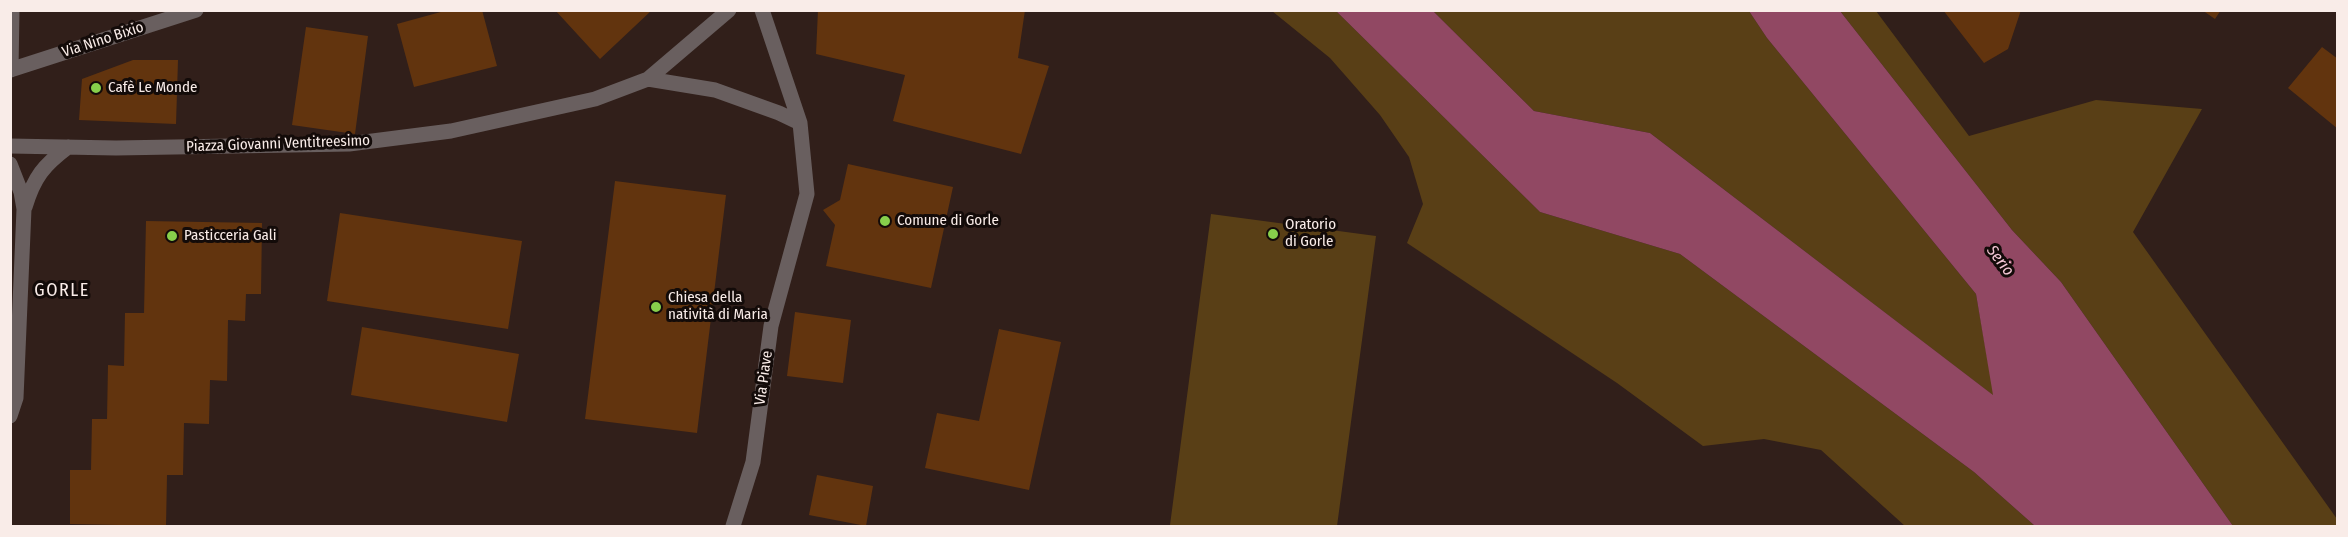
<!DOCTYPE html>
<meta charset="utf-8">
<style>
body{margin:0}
#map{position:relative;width:2348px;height:537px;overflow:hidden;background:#311f1a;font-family:"Fira Sans Condensed",sans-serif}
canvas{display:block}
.frame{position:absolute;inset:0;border:12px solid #f9ece8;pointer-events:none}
</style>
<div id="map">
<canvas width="2348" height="537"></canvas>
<div class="frame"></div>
</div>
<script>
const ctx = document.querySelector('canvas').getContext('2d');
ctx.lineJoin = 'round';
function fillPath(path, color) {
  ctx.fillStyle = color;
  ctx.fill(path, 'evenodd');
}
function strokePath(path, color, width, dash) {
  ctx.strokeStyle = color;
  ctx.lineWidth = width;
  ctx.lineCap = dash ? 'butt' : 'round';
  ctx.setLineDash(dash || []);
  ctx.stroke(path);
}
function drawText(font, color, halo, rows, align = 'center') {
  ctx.font = font + ' "Fira Sans Condensed",sans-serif';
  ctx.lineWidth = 6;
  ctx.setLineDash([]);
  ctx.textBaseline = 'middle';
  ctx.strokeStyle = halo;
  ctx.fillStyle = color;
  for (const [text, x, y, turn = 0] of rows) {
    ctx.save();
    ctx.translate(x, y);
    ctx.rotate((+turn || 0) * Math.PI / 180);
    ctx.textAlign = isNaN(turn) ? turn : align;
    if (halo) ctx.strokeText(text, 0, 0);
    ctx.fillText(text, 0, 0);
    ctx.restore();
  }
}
const green = new Path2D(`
 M 1272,11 L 1336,11 L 1540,212 L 1680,254 L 1974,472 L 2035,526 L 1905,526 L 1821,450 L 1764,439 L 1703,446 L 1617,383 L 1407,243 L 1423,204 L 1409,157 L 1380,115 L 1330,58 Z
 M 1433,11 L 1749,11 L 1767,38 L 1976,294 L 1994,396 L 1650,133 L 1534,111 Z
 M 1840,11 L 1876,11 L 1969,136 L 2096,100 L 2202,109 L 2133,232 L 2337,519 L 2337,526 L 2233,526 L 2061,282 L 2012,230 Z
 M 1211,214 L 1376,236 L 1337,526 L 1170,525 Z`);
const water = new Path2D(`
 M 1336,11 L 1433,11 L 1534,111 L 1650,133 L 1993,395 L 1976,294 L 1767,38 L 1749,11 L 1840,11 L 2012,230 L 2061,282 L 2233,526 L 2035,526 L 1974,472 L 1680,254 L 1540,212 Z`);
const building = new Path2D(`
 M 448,10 L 482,10 L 497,66 L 414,87 L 397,24 Z
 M 555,10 L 652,10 L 600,59 Z
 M 818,10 L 1025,10 L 1018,58 L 1049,66 L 1021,154 L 893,121 L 905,75 L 816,54 Z
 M 1943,10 L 2021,10 L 2008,49 L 1984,63 Z
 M 2202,10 L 2221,10 L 2215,19 Z
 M 306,27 L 368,36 L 355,134 L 292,125 Z
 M 2322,47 L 2338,59 L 2338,129 L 2288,88 Z
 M 133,60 L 178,60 L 176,124 L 79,120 L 82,79 Z
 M 848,164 L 953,187 L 931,288 L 826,266 L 835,225 L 823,210 L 840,200 Z
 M 615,181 L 726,195 L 697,433 L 585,419 Z
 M 340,213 L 522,241 L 508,329 L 327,301 Z
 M 146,221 L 262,223 L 261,294 L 246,294 L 245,321 L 228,320 L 227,381 L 210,380 L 209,424 L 184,423 L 183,475 L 167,475 L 166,526 L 70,524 L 70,470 L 91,470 L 92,419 L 107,419 L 108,365 L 124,366 L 125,313 L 144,313 Z
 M 795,312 L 851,320 L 843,383 L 787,376 Z
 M 362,327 L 519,354 L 507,422 L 351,395 Z
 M 999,329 L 1061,342 L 1029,490 L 925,468 L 937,413 L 979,421 Z
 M 817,475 L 873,486 L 866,526 L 809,515 Z`);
const minor = new Path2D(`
 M 10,70 L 196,10
 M 11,70 L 12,10
 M 648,79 L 715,90 L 779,113 L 800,123
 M 10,146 L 116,148 L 349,144 L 451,131 L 595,99 L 648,79 L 729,10
 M 10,164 L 21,192 L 24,209 L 16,398 L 10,416
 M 25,207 C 34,177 44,165 68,147
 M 733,526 L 753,462 L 771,326 L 807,194 L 800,123 L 762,10`);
const markers = [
 [96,88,6,"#87cf4b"],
 [885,221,6,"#87cf4b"],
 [1273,234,6,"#87cf4b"],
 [172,236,6,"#87cf4b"],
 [656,307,6,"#87cf4b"]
];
const streetNames = [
 ["Via Nino Bixio",103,40,-18],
 ["Piazza Giovanni Ventitreesimo",278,144,-2],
 ["Via Piave",764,378,-82]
];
const poiNames = [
 ["Cafè Le Monde",108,88],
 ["Comune di Gorle",897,221],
 ["Oratorio",1285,225],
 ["di Gorle",1285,242],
 ["Pasticceria Gali",184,236],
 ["Chiesa della",668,298],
 ["natività di Maria",668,315]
];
const waterNames = [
 ["Serio",2000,261,52]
];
const quarterNames = [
 ["GORLE",62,291]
];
fillPath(green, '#593f16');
fillPath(water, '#914863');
fillPath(building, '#62340e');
strokePath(minor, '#695f5f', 15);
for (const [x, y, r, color] of markers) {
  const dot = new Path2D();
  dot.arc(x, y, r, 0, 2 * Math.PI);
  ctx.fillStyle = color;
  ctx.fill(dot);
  strokePath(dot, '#130b09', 2);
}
drawText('15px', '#f9ece8', '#130b09', streetNames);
drawText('15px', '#f9ece8', '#130b09', poiNames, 'left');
drawText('italic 16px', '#f3c7d5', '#130b09', waterNames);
ctx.letterSpacing = '1.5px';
drawText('18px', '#f9ece8', '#130b09', quarterNames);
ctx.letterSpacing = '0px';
</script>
